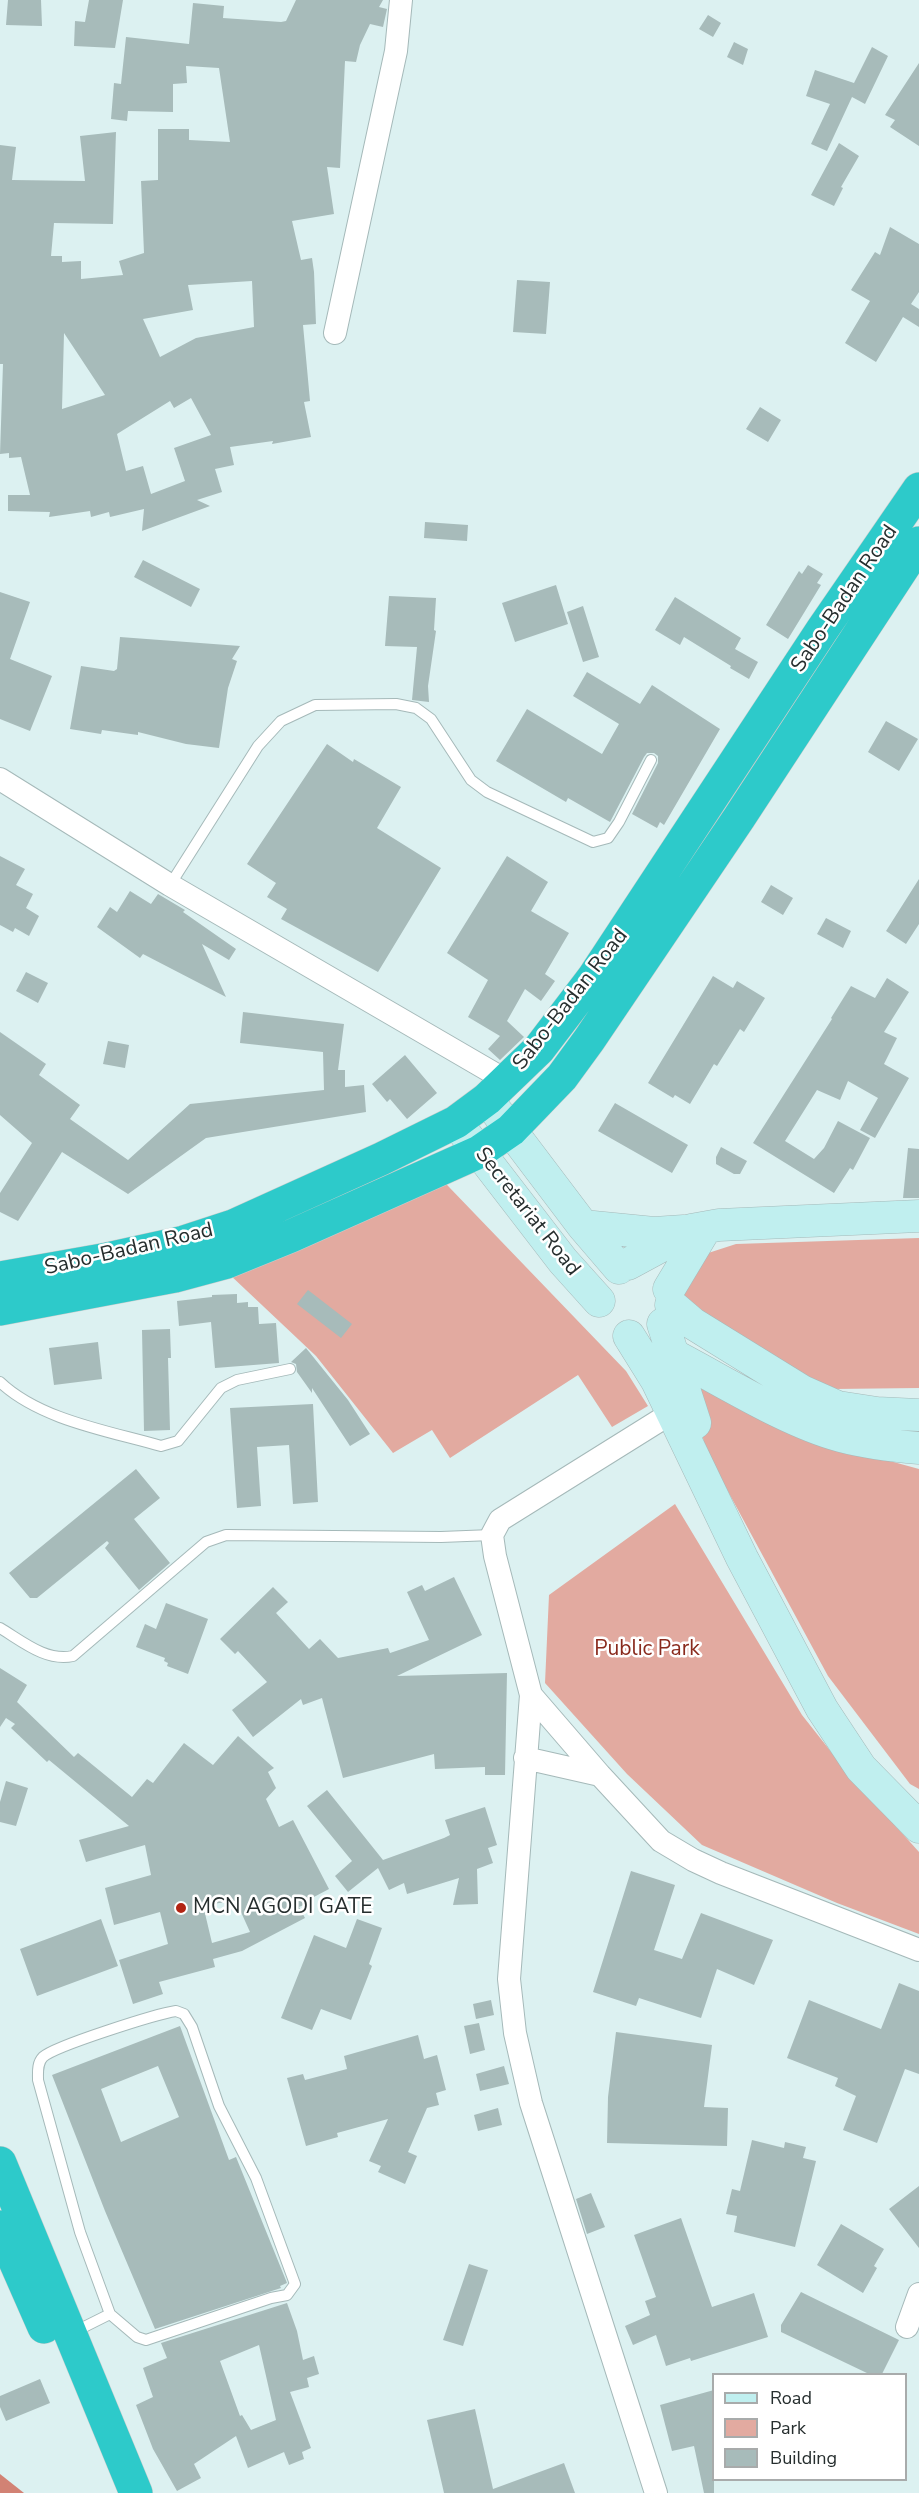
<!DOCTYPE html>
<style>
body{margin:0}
#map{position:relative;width:919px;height:2493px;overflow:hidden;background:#dcf1f1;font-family:"Nunito Sans",sans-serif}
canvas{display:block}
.legend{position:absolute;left:712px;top:2373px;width:195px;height:108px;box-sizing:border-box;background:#fff;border:2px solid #a8abab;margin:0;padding:8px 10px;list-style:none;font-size:18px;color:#262e2e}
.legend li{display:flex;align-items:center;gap:12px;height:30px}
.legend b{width:30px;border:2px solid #a8abab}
</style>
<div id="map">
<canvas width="919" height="2493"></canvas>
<ul class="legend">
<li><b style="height:8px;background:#c0efef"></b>Road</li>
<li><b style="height:16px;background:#e2aaa0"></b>Park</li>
<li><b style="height:16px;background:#a7bbba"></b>Building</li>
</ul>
</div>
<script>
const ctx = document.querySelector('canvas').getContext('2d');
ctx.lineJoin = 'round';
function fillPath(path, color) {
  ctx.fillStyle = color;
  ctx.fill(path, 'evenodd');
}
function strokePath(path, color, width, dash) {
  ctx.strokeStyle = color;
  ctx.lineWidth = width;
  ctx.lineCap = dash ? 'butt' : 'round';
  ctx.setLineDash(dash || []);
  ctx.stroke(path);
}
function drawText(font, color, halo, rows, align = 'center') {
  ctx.font = font + ' "Nunito Sans",sans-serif';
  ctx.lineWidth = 5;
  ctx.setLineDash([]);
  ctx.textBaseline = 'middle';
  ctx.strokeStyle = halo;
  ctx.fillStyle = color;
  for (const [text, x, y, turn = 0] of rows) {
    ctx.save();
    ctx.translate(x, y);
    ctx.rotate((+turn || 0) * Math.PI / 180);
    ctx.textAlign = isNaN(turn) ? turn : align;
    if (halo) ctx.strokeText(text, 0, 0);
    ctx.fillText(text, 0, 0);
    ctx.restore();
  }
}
const green = new Path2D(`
 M 424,1161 L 626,1371 L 648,1406 L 612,1427 L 578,1375 L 450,1458 L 432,1430 L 393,1453 L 316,1356 L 211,1257 Z
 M 919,1238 L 919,1388 L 833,1389 L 709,1331 L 678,1290 L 699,1256 L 736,1244 Z
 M 693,1382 L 835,1446 L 919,1469 L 919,1789 L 910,1784 L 828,1676 L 705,1449 Z
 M 675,1504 L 802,1715 L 847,1772 L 919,1852 L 919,1934 L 837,1903 L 702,1845 L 627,1774 L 545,1683 L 549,1595 Z`);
const water = new Path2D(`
 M 0,2474 L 24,2493 L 0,2493 Z`);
const building = new Path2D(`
 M 8,0 L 41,0 L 42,26 L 6,25 Z
 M 89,0 L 123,0 L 115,48 L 74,46 L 75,21 L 85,22 Z
 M 296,0 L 383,0 L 379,7 L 387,9 L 383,27 L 370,24 L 360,45 L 356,62 L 345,61 L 340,168 L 327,167 L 334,214 L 292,221 L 301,260 L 312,258 L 314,272 L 316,324 L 303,325 L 310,401 L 304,402 L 311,437 L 272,444 L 273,441 L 230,447 L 234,465 L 215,469 L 222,492 L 197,500 L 210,506 L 142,531 L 144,509 L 110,517 L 109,512 L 91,517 L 90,511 L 49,517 L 50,512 L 8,511 L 8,495 L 30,495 L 21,457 L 9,458 L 9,453 L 0,454 L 3,364 L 0,364 L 0,145 L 16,147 L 12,180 L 85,181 L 80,136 L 116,132 L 113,224 L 54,223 L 51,256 L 62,256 L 62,262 L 81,261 L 81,279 L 123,275 L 119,261 L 144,253 L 141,181 L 158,180 L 158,129 L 189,129 L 189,140 L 230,142 L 219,68 L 186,66 L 187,83 L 173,84 L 173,112 L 128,111 L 127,121 L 111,119 L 114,83 L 121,84 L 126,37 L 189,44 L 193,3 L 224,6 L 223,18 L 281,22 L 286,21 ZM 252,281 L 254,327 L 196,338 L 160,357 L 143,319 L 193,310 L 188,285 ZM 64,333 L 105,395 L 62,409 ZM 191,398 L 211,435 L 174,448 L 185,481 L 151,494 L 143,466 L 126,471 L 117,434 L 170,401 L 174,408 Z
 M 708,15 L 721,23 L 713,37 L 699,29 Z
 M 734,42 L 748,49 L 743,65 L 727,57 Z
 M 872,47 L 888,56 L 865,104 L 852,97 L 827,151 L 811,144 L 830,104 L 806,96 L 815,70 L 854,83 Z
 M 919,63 L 919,146 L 890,127 L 895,120 L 885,115 Z
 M 839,143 L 859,156 L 841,187 L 843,188 L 834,206 L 811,195 Z
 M 890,227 L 919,244 L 919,292 L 911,304 L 919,309 L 919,327 L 903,317 L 876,362 L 845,343 L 870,301 L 851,290 L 875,252 L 880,255 Z
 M 517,280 L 550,282 L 546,334 L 513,332 Z
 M 760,407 L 781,420 L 768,442 L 746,429 Z
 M 425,522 L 468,525 L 467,541 L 424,538 Z
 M 143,560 L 200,589 L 191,607 L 134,577 Z
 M 808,565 L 823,574 L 817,583 L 821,585 L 788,639 L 766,625 L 799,571 L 802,574 Z
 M 556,585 L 568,624 L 515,642 L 502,603 Z
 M 0,592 L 30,602 L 10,659 L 52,676 L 30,731 L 0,719 Z
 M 389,596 L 436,598 L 434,630 L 436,631 L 428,686 L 429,702 L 412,700 L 417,647 L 385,646 Z
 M 675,597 L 741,638 L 735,649 L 758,662 L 749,679 L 730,668 L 731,666 L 684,637 L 680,645 L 655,630 Z
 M 583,606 L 599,657 L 583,662 L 567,612 Z
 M 120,637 L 240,646 L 232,659 L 237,661 L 228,688 L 219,748 L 186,744 L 138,732 L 138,735 L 102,730 L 101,734 L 70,729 L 81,666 L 114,671 L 117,669 Z
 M 587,672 L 640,704 L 652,685 L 720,729 L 664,825 L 660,822 L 657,828 L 632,814 L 658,763 L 658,756 L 654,753 L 647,753 L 644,757 L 610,822 L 568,798 L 566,802 L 496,761 L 527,709 L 602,754 L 619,724 L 573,696 Z
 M 886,721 L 918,739 L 899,771 L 868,752 Z
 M 327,744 L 353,762 L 354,759 L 401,787 L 377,828 L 441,868 L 378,972 L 281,919 L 287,909 L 267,897 L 276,883 L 247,864 Z
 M 0,856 L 25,869 L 16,885 L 33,894 L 26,908 L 39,916 L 29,936 L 15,928 L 13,932 L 0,925 Z
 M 507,856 L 548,882 L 531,911 L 569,933 L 545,974 L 555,981 L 541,1001 L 525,989 L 507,1021 L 524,1037 L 500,1060 L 488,1049 L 500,1036 L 468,1017 L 488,980 L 447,953 Z
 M 919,879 L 919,924 L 906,944 L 886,931 Z
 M 771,885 L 793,898 L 783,915 L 761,902 Z
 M 130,891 L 151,904 L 158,894 L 185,910 L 183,912 L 236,949 L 229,960 L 202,944 L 226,997 L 143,954 L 140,958 L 97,927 L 110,907 L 117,912 Z
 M 826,918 L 851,931 L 843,948 L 817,934 Z
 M 26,972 L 48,983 L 38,1003 L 16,991 Z
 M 713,976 L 733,988 L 737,981 L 765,998 L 744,1032 L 740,1029 L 717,1066 L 714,1064 L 690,1104 L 675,1095 L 673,1098 L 648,1083 Z
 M 887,978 L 909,992 L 884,1032 L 897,1038 L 884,1064 L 909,1078 L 875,1138 L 860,1130 L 878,1098 L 848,1081 L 840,1100 L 817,1090 L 785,1141 L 814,1159 L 824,1148 L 838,1121 L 870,1138 L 853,1170 L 850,1168 L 834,1193 L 753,1143 L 832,1019 L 831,1018 L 851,986 L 875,998 Z
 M 243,1012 L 344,1024 L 338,1070 L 345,1070 L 345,1087 L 364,1085 L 366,1112 L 206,1138 L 128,1194 L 62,1152 L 18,1221 L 0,1212 L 0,1193 L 32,1143 L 0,1115 L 0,1032 L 46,1064 L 39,1075 L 80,1105 L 70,1119 L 128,1160 L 190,1104 L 324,1090 L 323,1052 L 240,1043 Z
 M 108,1041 L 129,1045 L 125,1068 L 103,1064 Z
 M 405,1055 L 437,1093 L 407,1119 L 390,1099 L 387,1102 L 372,1084 Z
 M 615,1103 L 688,1145 L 672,1173 L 598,1131 Z
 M 721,1147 L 747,1161 L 740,1174 L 734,1174 L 716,1164 L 716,1157 Z
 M 908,1148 L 919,1149 L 919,1198 L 903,1198 Z
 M 308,1290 L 352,1324 L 341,1338 L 297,1304 Z
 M 237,1294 L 237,1303 L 248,1302 L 248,1307 L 258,1307 L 259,1324 L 276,1323 L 279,1363 L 215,1368 L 211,1322 L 179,1326 L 177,1301 L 212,1297 L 212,1295 Z
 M 170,1329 L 171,1358 L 168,1358 L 170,1430 L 144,1431 L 142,1330 Z
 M 98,1342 L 102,1379 L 54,1385 L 49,1348 Z
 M 306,1348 L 348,1400 L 370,1434 L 350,1446 L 312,1388 L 312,1393 L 297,1372 L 296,1364 L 291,1362 Z
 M 313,1404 L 318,1502 L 293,1504 L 289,1445 L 257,1447 L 261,1506 L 237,1508 L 230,1408 Z
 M 136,1469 L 160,1498 L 134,1519 L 170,1563 L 139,1590 L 105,1548 L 109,1543 L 107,1541 L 37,1598 L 30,1598 L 9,1573 Z
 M 454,1577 L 482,1635 L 397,1676 L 507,1673 L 505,1775 L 485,1775 L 485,1767 L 435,1769 L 434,1754 L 343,1778 L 322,1698 L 303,1705 L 301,1699 L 253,1737 L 232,1710 L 267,1682 L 238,1651 L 235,1654 L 220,1639 L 273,1587 L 288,1602 L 276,1613 L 309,1649 L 320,1639 L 338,1658 L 388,1648 L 390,1653 L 429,1640 L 407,1592 L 422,1585 L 425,1591 Z
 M 166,1603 L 208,1619 L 188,1674 L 167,1666 L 168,1663 L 164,1661 L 165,1658 L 136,1647 L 145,1624 L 156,1629 Z
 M 0,1668 L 27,1685 L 17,1702 L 74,1757 L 78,1753 L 132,1797 L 147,1779 L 153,1783 L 184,1743 L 213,1765 L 238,1736 L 274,1768 L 268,1772 L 276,1788 L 266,1799 L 279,1827 L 293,1820 L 329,1889 L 312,1898 L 313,1901 L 299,1907 L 305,1918 L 242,1951 L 213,1959 L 215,1967 L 159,1982 L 163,1994 L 133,2004 L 119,1960 L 168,1944 L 160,1912 L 114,1925 L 105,1888 L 151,1875 L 145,1845 L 86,1862 L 79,1840 L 129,1826 L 49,1760 L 47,1762 L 11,1728 L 15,1724 L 6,1718 L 0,1727 ZM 236,1901 L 250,1932 L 212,1943 L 203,1905 Z
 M 6,1781 L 28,1788 L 16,1826 L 0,1822 L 0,1802 Z
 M 327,1790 L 383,1860 L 444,1838 L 450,1835 L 445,1820 L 485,1807 L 497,1845 L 488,1848 L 493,1863 L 477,1869 L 478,1904 L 453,1905 L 459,1878 L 407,1894 L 404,1883 L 389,1890 L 378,1868 L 348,1892 L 335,1876 L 352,1861 L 307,1806 Z
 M 631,1871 L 675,1885 L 654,1950 L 682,1959 L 701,1913 L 773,1940 L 754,1985 L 717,1969 L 701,2018 L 639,1998 L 636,2006 L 593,1992 Z
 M 101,1919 L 118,1966 L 37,1996 L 20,1949 Z
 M 357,1919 L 382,1928 L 369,1964 L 372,1966 L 351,2020 L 321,2009 L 312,2030 L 281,2018 L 314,1935 L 346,1948 Z
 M 899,1983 L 919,1991 L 919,2074 L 905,2069 L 877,2143 L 843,2130 L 856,2096 L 835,2086 L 838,2078 L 787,2058 L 809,2000 L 881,2029 Z
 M 491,2000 L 494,2015 L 476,2019 L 473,2004 Z
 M 479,2023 L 485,2050 L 470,2054 L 464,2026 Z
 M 180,2026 L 229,2160 L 236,2157 L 287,2283 L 280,2286 L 281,2288 L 155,2329 L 105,2211 L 52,2075 ZM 158,2066 L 179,2117 L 121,2142 L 101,2089 Z
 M 616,2032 L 712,2045 L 704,2107 L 728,2108 L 727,2146 L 607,2143 L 608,2097 Z
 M 418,2035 L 424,2059 L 437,2055 L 446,2090 L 436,2093 L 439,2105 L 427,2108 L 408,2152 L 417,2156 L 405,2184 L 378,2172 L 381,2166 L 369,2161 L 388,2119 L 337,2133 L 338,2137 L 306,2146 L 287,2078 L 303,2074 L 305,2080 L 347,2069 L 344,2056 Z
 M 504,2066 L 509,2084 L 480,2091 L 476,2074 Z
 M 498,2108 L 502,2125 L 478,2131 L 474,2115 Z
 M 752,2140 L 784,2148 L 785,2142 L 806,2147 L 803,2158 L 816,2161 L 795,2247 L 734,2232 L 737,2216 L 726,2214 L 732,2189 L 740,2191 Z
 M 919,2186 L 919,2248 L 889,2209 Z
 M 591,2193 L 605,2227 L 587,2234 L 576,2199 Z
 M 681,2218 L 712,2307 L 754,2293 L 768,2337 L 691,2361 L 690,2358 L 666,2366 L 656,2335 L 633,2345 L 625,2326 L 650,2315 L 645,2301 L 656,2297 L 634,2235 Z
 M 841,2224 L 884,2249 L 874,2266 L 877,2268 L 863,2293 L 817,2265 Z
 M 469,2264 L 488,2270 L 463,2346 L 443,2340 Z
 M 801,2292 L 899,2340 L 882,2374 L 869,2374 L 781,2332 L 781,2325 Z
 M 287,2303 L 297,2331 L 303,2360 L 314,2356 L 319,2374 L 307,2378 L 309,2387 L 290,2392 L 311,2448 L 302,2452 L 304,2459 L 289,2465 L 284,2452 L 248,2468 L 236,2436 L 194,2464 L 201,2478 L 177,2491 L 153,2449 L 136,2405 L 153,2397 L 143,2368 L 167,2358 L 161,2343 ZM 259,2345 L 276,2420 L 251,2430 L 242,2415 L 240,2416 L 220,2361 Z
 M 40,2379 L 50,2403 L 6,2421 L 0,2407 L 0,2396 Z
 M 714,2390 L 714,2493 L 704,2493 L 694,2446 L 672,2451 L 660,2405 Z
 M 475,2409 L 493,2489 L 564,2463 L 575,2493 L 444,2493 L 427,2420 Z`);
const lane = new Path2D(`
 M 170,885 L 258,746 L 281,721 L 315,705 L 396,704 L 416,708 L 431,719 L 471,780 L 487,792 L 593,842 L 608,838 L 619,822 L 651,760
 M 0,1382 C 40,1420 109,1431 161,1446 L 178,1441 L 221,1388 L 237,1380 L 290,1369
 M 0,1628 C 22,1641 46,1662 73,1656 L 206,1542 L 226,1535 L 441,1537 L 492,1535
 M 176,2011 L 184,2014 L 192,2027 L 219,2106 L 256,2178 L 295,2284 L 287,2295 L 271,2298 L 146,2340 L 137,2337 L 110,2314 L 80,2232 L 38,2080 C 38,2072 37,2063 43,2057 C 55,2046 156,2014 176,2011 Z
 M 74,2332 L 110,2314`);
const street = new Path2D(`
 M 335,333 L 396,51 L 401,0
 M 0,779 L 170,885 L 507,1081
 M 531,1695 L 600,1775 L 661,1841 L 693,1860 L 721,1873 L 919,1950
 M 525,1758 L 600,1775
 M 907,2327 L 919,2294
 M 656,2493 L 531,2103 L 515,2033 L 509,1979 L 531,1695 L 495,1556 L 492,1535 L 500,1520 L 673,1412`);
const secondary = new Path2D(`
 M 487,1099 L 583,1226 L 619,1268
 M 456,1122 L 563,1261 L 599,1301
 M 583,1226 L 654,1233 L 684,1231
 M 628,1264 L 691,1230 L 719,1225 L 919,1216
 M 669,1289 L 705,1229
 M 671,1305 L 692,1323 L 802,1391 L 838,1407 L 877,1413 L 919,1415
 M 663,1324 L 695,1423
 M 629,1336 L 657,1381 L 742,1558 L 822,1709 L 861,1768 L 919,1827
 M 675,1356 C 725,1382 788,1422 841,1436 C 867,1443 893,1446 919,1448`);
const highway = new Path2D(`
 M 0,1278 L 102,1260 L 184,1242 L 233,1226 L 381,1159 L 456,1122 L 487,1099 L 539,1049 L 593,978 L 822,630 L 919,489
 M 0,1309 L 175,1276 L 227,1262 L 291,1236 L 479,1152 L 511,1130 L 562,1077 L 589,1040 L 739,818 L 919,543
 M 0,2163 L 136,2493
 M 0,2227 L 44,2327`);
const markers = [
 [181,1908,6,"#b22413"]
];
const streetNames = [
 ["Sabo-Badan Road",845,599,-56],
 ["Sabo-Badan Road",571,1000,-52],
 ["Secretariat Road",527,1212,52],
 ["Sabo-Badan Road",129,1250,-13]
];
const parkNames = [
 ["Public Park",647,1650]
];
const poiNames = [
 ["MCN AGODI GATE",193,1908]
];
fillPath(green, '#e2aaa0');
fillPath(water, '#d28274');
fillPath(building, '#a7bbba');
strokePath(lane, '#a5b9b9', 12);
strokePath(street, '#a5b9b9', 24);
strokePath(secondary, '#a5b9b9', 33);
strokePath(highway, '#cbcdcd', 34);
strokePath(lane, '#fff', 10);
strokePath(street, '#fff', 22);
strokePath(secondary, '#c0efef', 32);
strokePath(highway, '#2dcaca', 33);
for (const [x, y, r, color] of markers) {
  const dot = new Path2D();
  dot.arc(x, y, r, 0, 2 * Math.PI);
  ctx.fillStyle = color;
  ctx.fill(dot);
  strokePath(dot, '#fff', 2);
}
drawText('21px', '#262e2e', '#fff', streetNames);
drawText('21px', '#892a1d', '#fff', parkNames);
drawText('21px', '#262e2e', '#fff', poiNames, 'left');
</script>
